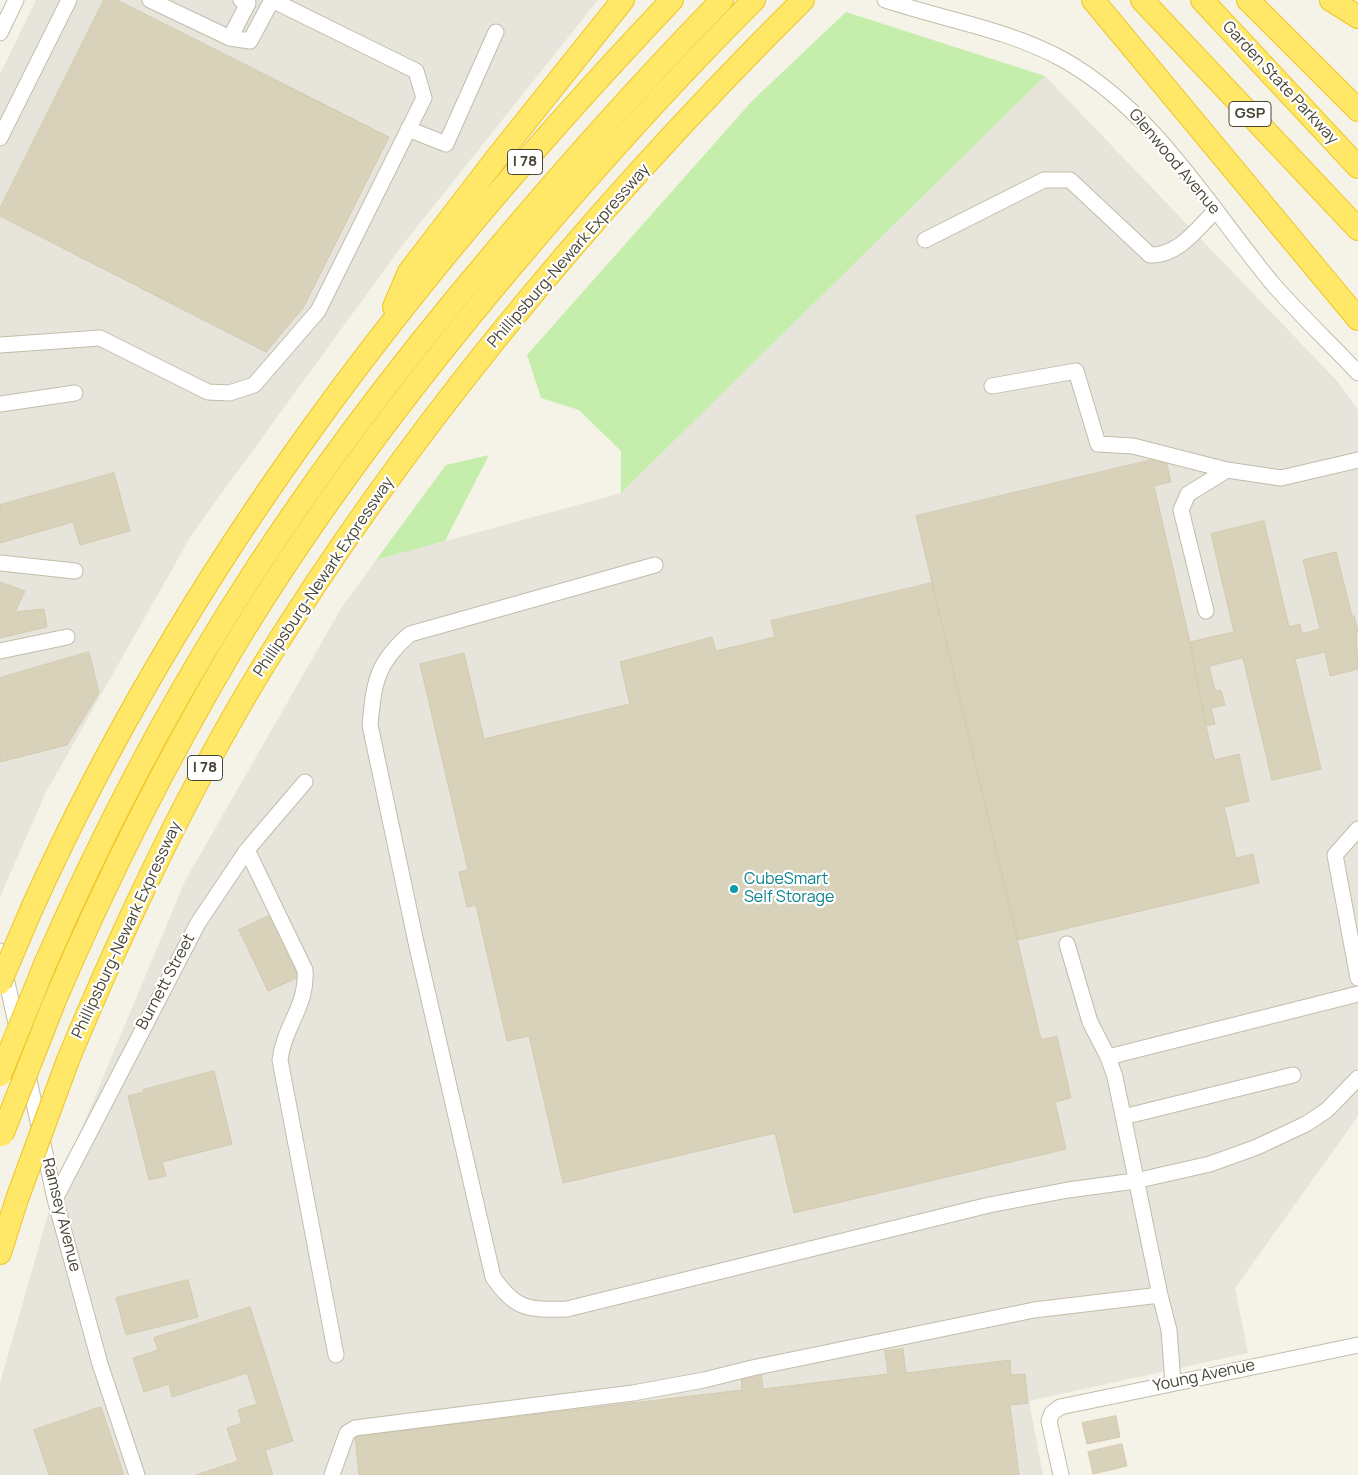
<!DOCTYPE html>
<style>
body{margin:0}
canvas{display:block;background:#f5f3e7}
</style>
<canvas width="1358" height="1475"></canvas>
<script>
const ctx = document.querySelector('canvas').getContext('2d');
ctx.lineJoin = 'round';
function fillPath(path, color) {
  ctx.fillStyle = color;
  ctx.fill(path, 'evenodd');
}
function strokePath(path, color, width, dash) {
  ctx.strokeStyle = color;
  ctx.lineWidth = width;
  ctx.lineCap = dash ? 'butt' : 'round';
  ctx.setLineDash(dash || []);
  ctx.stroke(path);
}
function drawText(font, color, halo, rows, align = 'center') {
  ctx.font = font + ' Manrope,sans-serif';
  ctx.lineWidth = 4.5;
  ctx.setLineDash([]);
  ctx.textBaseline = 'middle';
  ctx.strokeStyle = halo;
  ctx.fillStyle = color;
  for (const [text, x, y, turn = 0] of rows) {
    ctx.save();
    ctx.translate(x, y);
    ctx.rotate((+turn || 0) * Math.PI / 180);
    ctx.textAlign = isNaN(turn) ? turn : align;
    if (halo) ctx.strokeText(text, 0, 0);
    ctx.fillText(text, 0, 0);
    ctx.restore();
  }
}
const industrial = new Path2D(`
 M 36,0 L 598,0 L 404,243 L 192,534 L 45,794 L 0,897 L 0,74 Z
 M 1045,76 L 1338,382 L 1358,410 L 1358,1116 L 1235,1288 L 1248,1353 L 1029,1401 L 1043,1475 L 0,1475 L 0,1383 L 53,1197 L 185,881 L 342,607 L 376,560 L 621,493 Z`);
const green = new Path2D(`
 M 846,12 L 1045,76 L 621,493 L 621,451 L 579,410 L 541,398 L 527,355 L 752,101 Z
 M 489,455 L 445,541 L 376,560 L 446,465 Z`);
const building = new Path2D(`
 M 104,0 L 117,0 L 389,137 L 303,308 L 266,352 L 0,216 L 0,208 Z
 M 1165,457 L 1171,482 L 1154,486 L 1190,642 L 1206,726 L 1214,760 L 1239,754 L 1249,801 L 1224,807 L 1236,858 L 1253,854 L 1259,883 L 1018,940 L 916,516 Z
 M 114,473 L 130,531 L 80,545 L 73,522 L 0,543 L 0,505 Z
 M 1264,521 L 1289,627 L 1300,624 L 1302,634 L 1320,629 L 1303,560 L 1336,552 L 1352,616 L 1354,616 L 1358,631 L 1356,635 L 1358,669 L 1330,676 L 1325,652 L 1295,659 L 1321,769 L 1272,780 L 1243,658 L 1209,666 L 1215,691 L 1221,690 L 1225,705 L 1211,708 L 1215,724 L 1206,726 L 1190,642 L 1234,632 L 1211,534 Z
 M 0,582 L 25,591 L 15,612 L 44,609 L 47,627 L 0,638 Z
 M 932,583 L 1041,1040 L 1057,1036 L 1071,1098 L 1055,1102 L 1066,1149 L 794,1213 L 775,1133 L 563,1183 L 529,1036 L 507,1041 L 476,905 L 467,907 L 459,872 L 468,870 L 420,664 L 464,653 L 484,739 L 630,704 L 620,662 L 712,637 L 716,651 L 775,637 L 771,621 Z
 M 89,652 L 99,693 L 67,745 L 0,762 L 0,678 Z
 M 273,914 L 301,976 L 268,991 L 239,930 Z
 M 214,1071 L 232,1144 L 162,1162 L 166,1176 L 149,1180 L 128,1096 L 144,1092 L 143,1090 Z
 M 188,1280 L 198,1317 L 126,1335 L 116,1298 Z
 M 250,1307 L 293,1441 L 265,1450 L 273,1475 L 196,1475 L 238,1461 L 227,1428 L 242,1423 L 238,1410 L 257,1404 L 247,1373 L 172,1397 L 169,1384 L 144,1392 L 133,1358 L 158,1350 L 154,1338 Z
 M 903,1349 L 906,1373 L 1010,1360 L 1011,1375 L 1025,1374 L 1028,1403 L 1010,1405 L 1019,1475 L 359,1475 L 355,1436 L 742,1390 L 741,1373 L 761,1370 L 763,1389 L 888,1374 L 885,1351 Z
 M 101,1407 L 124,1475 L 49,1475 L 34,1430 Z
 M 1116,1416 L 1120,1437 L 1087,1444 L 1082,1423 Z
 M 1122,1444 L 1127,1466 L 1093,1474 L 1088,1452 Z`);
const minor = new Path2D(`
 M 885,0 C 945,20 1008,29 1064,60 C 1154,111 1208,205 1272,283 C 1299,314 1330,343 1358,373
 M 0,33 L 16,0
 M 230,38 L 248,3 L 241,0
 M 408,129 L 446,144 L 496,32
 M 0,138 L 69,0
 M 925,240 L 1044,180 L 1070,180 L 1150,255 C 1178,256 1196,230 1215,211
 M 0,345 L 100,338 L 208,392 L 229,393 L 254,385 L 318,311 L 424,98 L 416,71 L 272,0 L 250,41 L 230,38 L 150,0
 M 992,386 L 1076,371 L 1098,444 L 1133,446 L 1227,470 L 1281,478 L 1358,460
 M 0,404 L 75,393
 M 0,563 L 75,571
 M 655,565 L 410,634 C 376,663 374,683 370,725 L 417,947 L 493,1277 C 515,1310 529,1310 567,1309 L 989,1205 L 1068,1190 L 1135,1181 L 1210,1164 L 1257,1147 L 1306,1124 L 1327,1110 L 1358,1078
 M 1206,611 L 1181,510 L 1188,494 L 1227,470
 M 0,651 L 67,637
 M 1358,829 L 1335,855 L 1358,978
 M 247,850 L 305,970 C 308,1005 284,1026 280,1060 L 336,1355
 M 1067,944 L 1090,1022 L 1108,1057
 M 0,951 L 18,1032
 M 27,1071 L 55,1199 L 100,1364 L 137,1475
 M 1123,1117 L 1293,1075
 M 55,1199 L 198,923 L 247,850 L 305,782
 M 1160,1295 L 1115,1077 L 1108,1057 L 1358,994
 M 332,1475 L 347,1433 L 355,1428 L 633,1393 L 704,1380 L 752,1368 L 1034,1310 L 1160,1295 L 1169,1330 L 1173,1383
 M 1061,1475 L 1049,1421 L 1052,1413 L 1060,1407 L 1358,1345`);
const highway = new Path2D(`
 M 1093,0 L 1358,319
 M 1142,0 L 1358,229
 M 1202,0 L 1358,167
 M 1248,0 L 1358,110
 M 1331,0 L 1358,17
 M 394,307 L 409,272 L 495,160 L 623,0
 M 32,908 C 189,561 412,274 672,0
 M 46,962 C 99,841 160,722 230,610 C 309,483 399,365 495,252 C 568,165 643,81 722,0
 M 55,1000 C 106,881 164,765 230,653 C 313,514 412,384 517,260 C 593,170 671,83 754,0
 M 68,1060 C 124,925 186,793 262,668 C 412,424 600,202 803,0
 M 0,1253 L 17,1199`);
const highwayBridge = new Path2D(`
 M 0,983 L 32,908
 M 0,1075 L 46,962
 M 2,1135 L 55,1000
 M 17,1199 L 68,1060`);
const markers = [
 [734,889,5,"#0f9aa8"]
];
const shields = [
 [1250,114,42],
 [525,162,35],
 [205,768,35]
];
const shieldNames = [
 ["GSP",1250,114],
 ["I 78",525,162],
 ["I 78",205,768]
];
const streetNames = [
 ["Garden State Parkway",1280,83,47],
 ["Glenwood Avenue",1174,162,50],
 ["Phillipsburg-Newark Expressway",569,256,-49],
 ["Phillipsburg-Newark Expressway",324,577,-56],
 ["Phillipsburg-Newark Expressway",127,930,-65],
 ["Burnett Street",166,982,-62],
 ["Ramsey Avenue",61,1215,76],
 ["Young Avenue",1204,1376,-12]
];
const cultureNames = [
 ["CubeSmart",744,880],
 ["Self Storage",744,898]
];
fillPath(industrial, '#e7e4dc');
fillPath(green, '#c5edac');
fillPath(building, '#d8d2bb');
strokePath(building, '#d3cbae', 1);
strokePath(minor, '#c2bda9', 17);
strokePath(highway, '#edc629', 24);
strokePath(minor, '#fff', 15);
strokePath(highway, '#ffe768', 22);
strokePath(highwayBridge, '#edc629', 24, []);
strokePath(highwayBridge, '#ffe768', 22);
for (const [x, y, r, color] of markers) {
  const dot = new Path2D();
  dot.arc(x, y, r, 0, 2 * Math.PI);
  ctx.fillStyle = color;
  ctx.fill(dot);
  strokePath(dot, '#fff', 2);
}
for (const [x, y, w] of shields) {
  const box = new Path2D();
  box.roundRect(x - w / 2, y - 12.5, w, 25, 4);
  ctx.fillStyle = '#fff';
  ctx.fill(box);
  strokePath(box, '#494535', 1);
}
drawText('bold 15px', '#494535', null, shieldNames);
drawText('16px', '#494535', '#fff', streetNames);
drawText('16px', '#0d838f', '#fff', cultureNames, 'left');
</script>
